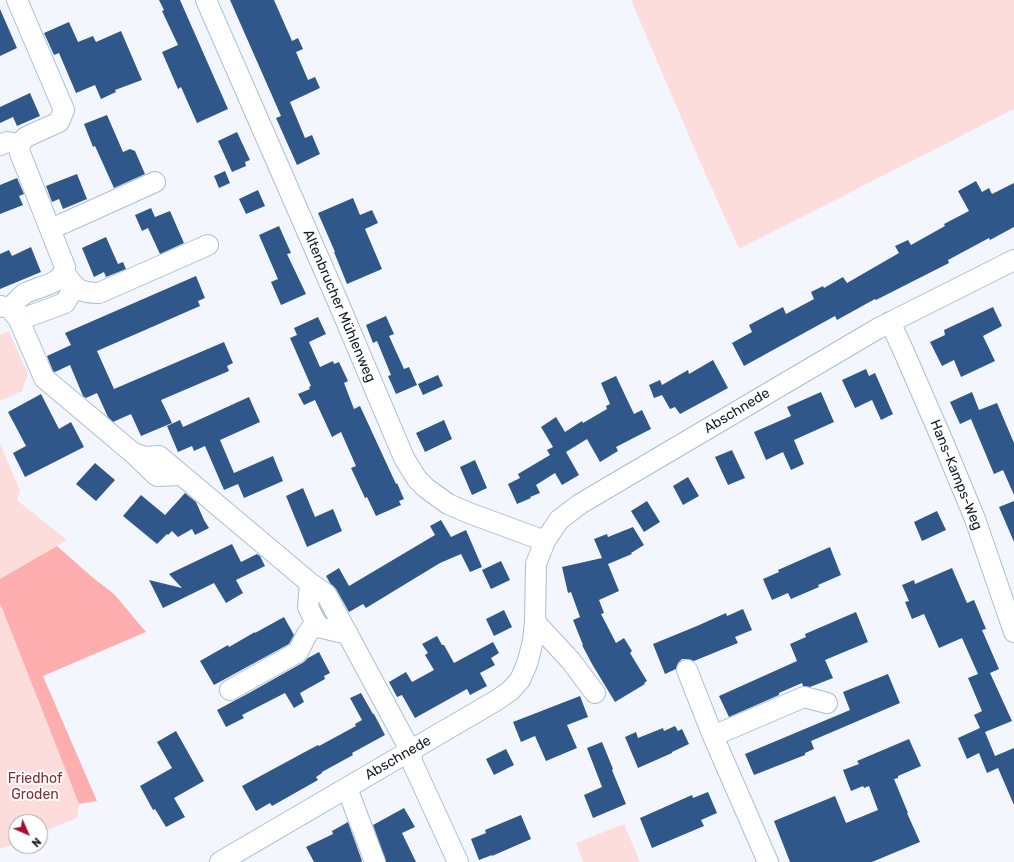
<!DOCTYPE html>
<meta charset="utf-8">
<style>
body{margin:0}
#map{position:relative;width:1014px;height:862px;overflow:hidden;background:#f3f7fd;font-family:Rubik,sans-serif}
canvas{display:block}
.north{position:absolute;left:8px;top:814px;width:40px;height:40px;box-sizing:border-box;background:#fff;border:1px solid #a2a5a9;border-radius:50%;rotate:135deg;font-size:11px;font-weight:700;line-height:16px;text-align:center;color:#171e27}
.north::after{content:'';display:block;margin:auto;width:14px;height:18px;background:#a60d31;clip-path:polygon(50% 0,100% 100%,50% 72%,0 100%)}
</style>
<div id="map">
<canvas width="1014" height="862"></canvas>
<div class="north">N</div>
</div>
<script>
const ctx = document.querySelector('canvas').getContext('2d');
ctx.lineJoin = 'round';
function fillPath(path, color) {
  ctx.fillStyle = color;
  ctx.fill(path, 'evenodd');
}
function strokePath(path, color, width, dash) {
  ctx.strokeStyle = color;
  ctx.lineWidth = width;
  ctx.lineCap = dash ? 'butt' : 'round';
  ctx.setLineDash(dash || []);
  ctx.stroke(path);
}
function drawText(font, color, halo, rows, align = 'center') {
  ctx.font = font + ' Rubik,sans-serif';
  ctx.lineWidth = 4;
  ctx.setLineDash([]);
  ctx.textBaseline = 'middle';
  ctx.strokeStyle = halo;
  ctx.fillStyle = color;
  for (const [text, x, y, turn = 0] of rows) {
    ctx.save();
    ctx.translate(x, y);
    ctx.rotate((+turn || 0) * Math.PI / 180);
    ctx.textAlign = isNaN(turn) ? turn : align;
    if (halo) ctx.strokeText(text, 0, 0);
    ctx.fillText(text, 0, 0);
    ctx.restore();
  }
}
const green = new Path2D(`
 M 631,0 L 1014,0 L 1014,109 L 739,249 L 701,164 Z
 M 9,331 L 28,374 L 25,381 L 22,391 L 0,401 L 0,335 Z
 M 0,444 L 20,490 L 17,500 L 67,540 L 0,579 Z
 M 0,603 L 79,804 L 77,818 L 40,833 L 40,822 L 16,822 L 16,843 L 0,849 Z
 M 624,824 L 640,862 L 583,862 L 576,843 Z`);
const forest = new Path2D(`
 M 57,546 L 92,577 L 114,594 L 146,632 L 43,676 L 97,801 L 79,804 L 0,603 L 0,579 Z`);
const building = new Path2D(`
 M 159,0 L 180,0 L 228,109 L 197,123 L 181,87 L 178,89 L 162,52 L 178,45 L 162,11 L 164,10 Z
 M 230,0 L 274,0 L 292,41 L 298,38 L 303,49 L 296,52 L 308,80 L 315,77 L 320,88 L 290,102 L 305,138 L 312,135 L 320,154 L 297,165 L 276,118 L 281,116 Z
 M 0,9 L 17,48 L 0,56 Z
 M 69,22 L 78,42 L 93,36 L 96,42 L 121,31 L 142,80 L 115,90 L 116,92 L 101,99 L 95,85 L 76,93 L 59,53 L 54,55 L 44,33 Z
 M 30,93 L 40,116 L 17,126 L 13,117 L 0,123 L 0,107 Z
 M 107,115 L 123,152 L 130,149 L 135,151 L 145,174 L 114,188 L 95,146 L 93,147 L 84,124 Z
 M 237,132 L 250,160 L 245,162 L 246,166 L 232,172 L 218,141 Z
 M 225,171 L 230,183 L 219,188 L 214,176 Z
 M 77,174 L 87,199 L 63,209 L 59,199 L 52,202 L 46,186 Z
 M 17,178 L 24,194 L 19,196 L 23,205 L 0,214 L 0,185 Z
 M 976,181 L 982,192 L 989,188 L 992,194 L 1014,183 L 1014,227 L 990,240 L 989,238 L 948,260 L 949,263 L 876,300 L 875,299 L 837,320 L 835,316 L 744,366 L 732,343 L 752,332 L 749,325 L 783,307 L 786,314 L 814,299 L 811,292 L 823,286 L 824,288 L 843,277 L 847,283 L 899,253 L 895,246 L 908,240 L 911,245 L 945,226 L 944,224 L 969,211 L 958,191 Z
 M 258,190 L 265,206 L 246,214 L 239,199 Z
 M 353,198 L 360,215 L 372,210 L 378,223 L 365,229 L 382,269 L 347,284 L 334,252 L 335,252 L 318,213 Z
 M 151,208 L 155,217 L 170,211 L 184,243 L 160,254 L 148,228 L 142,231 L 135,215 Z
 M 279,226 L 291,253 L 287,254 L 306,294 L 281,305 L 271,282 L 278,279 L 259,235 Z
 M 106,237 L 118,264 L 123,262 L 126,269 L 106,277 L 104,272 L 94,277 L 82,248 Z
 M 31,247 L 41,272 L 0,289 L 0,254 L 9,250 L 12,256 Z
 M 196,276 L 205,298 L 198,301 L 200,306 L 97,351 L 114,389 L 224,342 L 233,363 L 227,366 L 229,371 L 161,400 L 172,423 L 141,436 L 131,414 L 113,422 L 108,417 L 97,393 L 86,398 L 83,396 L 70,365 L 55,372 L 53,371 L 47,356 L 71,345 L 65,333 Z
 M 993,307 L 1002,326 L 983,336 L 995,361 L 961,377 L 954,360 L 942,366 L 930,342 L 945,335 L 944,330 Z
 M 386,316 L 394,334 L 389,336 L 404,369 L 409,367 L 417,385 L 396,394 L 388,376 L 391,375 L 377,341 L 373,343 L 366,325 Z
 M 318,317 L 326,334 L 309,342 L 320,367 L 333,361 L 334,364 L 339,362 L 348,381 L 344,383 L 354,409 L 360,406 L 396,484 L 397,483 L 404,499 L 399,501 L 401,505 L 376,516 L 367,497 L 365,498 L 351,468 L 356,466 L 341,432 L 332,437 L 315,400 L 304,405 L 298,394 L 310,389 L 309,387 L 311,386 L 290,338 L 297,335 L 294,328 Z
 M 713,360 L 728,388 L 680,414 L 675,407 L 670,409 L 662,395 L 654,398 L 649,385 L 660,380 L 662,385 L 688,370 L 689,374 Z
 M 866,369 L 869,376 L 875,373 L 893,414 L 881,420 L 872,400 L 855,408 L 842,380 Z
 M 438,375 L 443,386 L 423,395 L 418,384 Z
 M 616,376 L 634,414 L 642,410 L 651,429 L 616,447 L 618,451 L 600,462 L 587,439 L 566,452 L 579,475 L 562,485 L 555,473 L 536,485 L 540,493 L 530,497 L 531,498 L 517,504 L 508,484 L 520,478 L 518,474 L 550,455 L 547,450 L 553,447 L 541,427 L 556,417 L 565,432 L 582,421 L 583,423 L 607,409 L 606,406 L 610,404 L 601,383 Z
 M 821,392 L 834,422 L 794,440 L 804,464 L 791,470 L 783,452 L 766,460 L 754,432 L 791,416 L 787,407 Z
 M 972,392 L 979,410 L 997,403 L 1014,443 L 1014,495 L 1003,470 L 994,474 L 971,419 L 960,424 L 950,402 Z
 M 41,394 L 59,429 L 71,422 L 84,447 L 25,477 L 13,453 L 26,446 L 8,412 Z
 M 249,397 L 260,422 L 220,440 L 234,473 L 273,456 L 283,481 L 244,498 L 238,484 L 224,490 L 205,446 L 194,451 L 192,446 L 178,452 L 167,426 L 180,420 L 183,427 Z
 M 444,420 L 452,439 L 425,452 L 416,433 Z
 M 732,450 L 745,478 L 728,485 L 715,457 Z
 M 475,460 L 487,488 L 472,495 L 460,467 Z
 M 95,463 L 115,480 L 96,501 L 76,484 Z
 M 688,477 L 699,496 L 683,505 L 673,486 Z
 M 303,488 L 315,517 L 333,509 L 342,531 L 307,547 L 286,496 Z
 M 185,493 L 196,502 L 204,520 L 209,528 L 195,535 L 192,529 L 178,537 L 172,531 L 168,535 L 167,534 L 157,544 L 123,516 L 141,495 L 165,515 Z
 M 647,501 L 660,522 L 644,532 L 631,511 Z
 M 1014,501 L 1014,542 L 999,507 Z
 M 937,511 L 946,530 L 922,541 L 914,522 Z
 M 441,520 L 451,537 L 466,530 L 482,567 L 470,572 L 461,554 L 440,563 L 366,608 L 363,604 L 349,612 L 336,589 L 330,583 L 326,576 L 339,568 L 349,586 L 435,535 L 430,526 Z
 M 633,527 L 644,545 L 631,553 L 632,554 L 608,564 L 619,591 L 599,600 L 604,613 L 601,614 L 616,643 L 624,638 L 632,651 L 630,653 L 647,681 L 644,683 L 645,684 L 615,702 L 592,664 L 582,645 L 583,645 L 573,620 L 580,617 L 571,592 L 568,593 L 562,567 L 602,558 L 594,539 L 607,534 L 608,537 Z
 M 232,544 L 241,562 L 257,554 L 260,556 L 265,566 L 236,580 L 243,593 L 226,603 L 214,583 L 163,608 L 149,580 L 182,588 L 169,574 Z
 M 830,547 L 841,575 L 818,585 L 819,587 L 791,599 L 788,593 L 772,600 L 763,579 L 779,572 L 778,570 Z
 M 501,561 L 510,580 L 491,589 L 482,570 Z
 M 952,568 L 967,603 L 974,600 L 986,629 L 982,630 L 999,669 L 990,673 L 1012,721 L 985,732 L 995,756 L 1014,748 L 1014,805 L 998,768 L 987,773 L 979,753 L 967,759 L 958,738 L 980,728 L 974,715 L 982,711 L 968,678 L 978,674 L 962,638 L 939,648 L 924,614 L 912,619 L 905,602 L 909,601 L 902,585 L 914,580 L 915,584 Z
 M 743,609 L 752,630 L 735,637 L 738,643 L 694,661 L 688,659 L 682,659 L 678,663 L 676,669 L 665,674 L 653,644 L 697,626 L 726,613 L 727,616 Z
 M 504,610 L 512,627 L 494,636 L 486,619 Z
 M 856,612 L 868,642 L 825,660 L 833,678 L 810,687 L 803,686 L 802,683 L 779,693 L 779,695 L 729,717 L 719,696 L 797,661 L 790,644 L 806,637 L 805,634 Z
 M 284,617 L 294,635 L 289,644 L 214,685 L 200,661 L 228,645 L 229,647 L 255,632 L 255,633 Z
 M 437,636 L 442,645 L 444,645 L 454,663 L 493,642 L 499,653 L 491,658 L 495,665 L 480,673 L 487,686 L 470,695 L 467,689 L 415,718 L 402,695 L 397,697 L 389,682 L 406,672 L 412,682 L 434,670 L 425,655 L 428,653 L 422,644 Z
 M 319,652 L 330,673 L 324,676 L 325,679 L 300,693 L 304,702 L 294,708 L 285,693 L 242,715 L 244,718 L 226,727 L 217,710 L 249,693 L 304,662 L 308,658 Z
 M 888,674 L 900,703 L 811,741 L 814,749 L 805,753 L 805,755 L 754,775 L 745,754 L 850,710 L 843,692 Z
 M 361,693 L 373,714 L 374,714 L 385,735 L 352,753 L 353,755 L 322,772 L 322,773 L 316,777 L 318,780 L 272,806 L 270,803 L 256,811 L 242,786 L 303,753 L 318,745 L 319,746 L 356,726 L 355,724 L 362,720 L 350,698 Z
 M 580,696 L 588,717 L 567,725 L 577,748 L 546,761 L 535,736 L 521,742 L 513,722 Z
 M 675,726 L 678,731 L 682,729 L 689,744 L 672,752 L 672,753 L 638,768 L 625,737 L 636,732 L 638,738 L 663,728 L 664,731 Z
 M 176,731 L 204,781 L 174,798 L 185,817 L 166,827 L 155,809 L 153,810 L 140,786 L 172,768 L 157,742 Z
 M 909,739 L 921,766 L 898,776 L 898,778 L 894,779 L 908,813 L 907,813 L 920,842 L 872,862 L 790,862 L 774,821 L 835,796 L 846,823 L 878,810 L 869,786 L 864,788 L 863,786 L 851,791 L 843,770 L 859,764 L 857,761 Z
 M 602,742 L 613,769 L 612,770 L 626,804 L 593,818 L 584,795 L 602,787 L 587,748 Z
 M 506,749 L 514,765 L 494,775 L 486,759 Z
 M 708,792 L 717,813 L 701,820 L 704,826 L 652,848 L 640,818 L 692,795 L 693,798 Z
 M 404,808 L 415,827 L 402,833 L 416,862 L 386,862 L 373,825 Z
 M 521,815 L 531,839 L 492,856 L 492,855 L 479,860 L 471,839 L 486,833 L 485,830 Z
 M 348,822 L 362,861 L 361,862 L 314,862 L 306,847 L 333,834 L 332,831 Z`);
const minor = new Path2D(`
 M 206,0 L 338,302 L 404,458 L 417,479 L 426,488 L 448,504 L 469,513 L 545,541
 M 0,145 L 7,142 L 19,144
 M 51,229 L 155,182
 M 64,272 C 75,288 78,293 99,293 L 208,245
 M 0,307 L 1,306 L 10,308 L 19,320 L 44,378 L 133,453 L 157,476 L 181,475
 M 10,308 C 14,304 19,298 24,294 C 37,286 62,286 65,267 L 20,153 L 19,144 L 26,137 L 59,122 L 64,110 L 17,0
 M 19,320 L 65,303 L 74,287
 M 890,322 L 904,352 L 944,444 L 975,519 L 1014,632
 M 133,453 L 146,457 L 159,456 L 310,583 L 326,594 L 410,750 L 413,764 L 458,862
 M 310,583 L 308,607 L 318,627 L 348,634
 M 535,622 L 571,661 L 595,693
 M 687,670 L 713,736 L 768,862
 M 230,690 L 298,652 L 307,634 L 316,622
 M 713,736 L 804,697 L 827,703
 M 347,788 L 375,862
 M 220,862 L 497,700 L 510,691 L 520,680 L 527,664 L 533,641 L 535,622 L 536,564 L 545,541 L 559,520 L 580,504 L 877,329 L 1014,260`);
const streetNames = [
 ["Altenbrucher Mühlenweg",339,306,67],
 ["Abschnede",737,411,-31],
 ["Hans-Kamps-Weg",956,475,68],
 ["Abschnede",398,758,-30]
];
const parkNames = [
 ["Friedhof",35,779],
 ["Groden",35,795]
];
fillPath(green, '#fddddc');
fillPath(forest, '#ffaeb0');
fillPath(building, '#2f578a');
strokePath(minor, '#abbed6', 22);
strokePath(minor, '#fff', 20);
drawText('14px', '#171e27', '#fff', streetNames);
drawText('14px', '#872c36', '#fff', parkNames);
</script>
